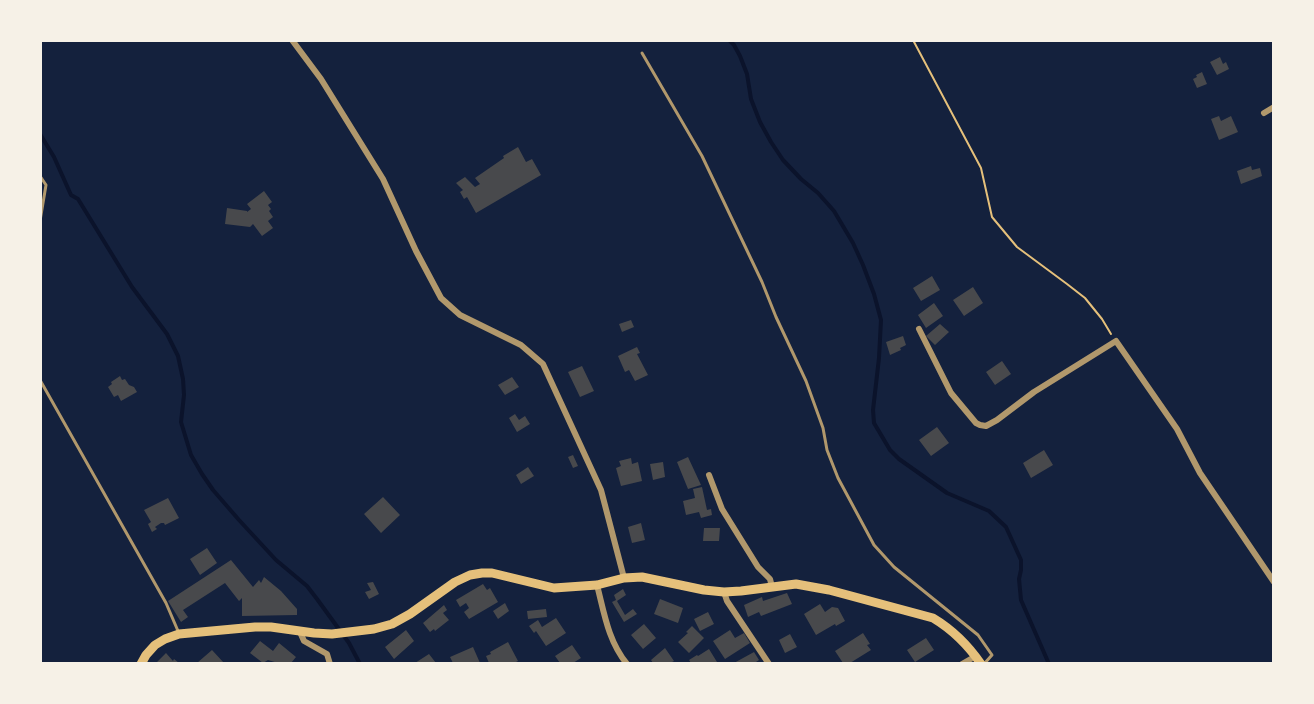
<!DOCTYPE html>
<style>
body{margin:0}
#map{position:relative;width:1314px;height:704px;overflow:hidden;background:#14213d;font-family:"Exo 2",sans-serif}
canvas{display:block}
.frame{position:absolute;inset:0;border:42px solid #f6f1e7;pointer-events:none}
</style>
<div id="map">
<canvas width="1314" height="704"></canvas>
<div class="frame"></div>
</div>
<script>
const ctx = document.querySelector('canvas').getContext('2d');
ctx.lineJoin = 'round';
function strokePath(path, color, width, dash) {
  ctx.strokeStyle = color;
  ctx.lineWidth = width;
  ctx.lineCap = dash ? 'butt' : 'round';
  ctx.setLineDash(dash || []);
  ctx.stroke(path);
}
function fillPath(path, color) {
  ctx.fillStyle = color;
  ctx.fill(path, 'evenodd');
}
const stream = new Path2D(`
 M 729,40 L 734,45 L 740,56 L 747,74 L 751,99 L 760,122 L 771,142 L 783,160 L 801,179 L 818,193 L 834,211 L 853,243 L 863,265 L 874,294 L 881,320 L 879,358 L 873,410 L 874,423 L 890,450 L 899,459 L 947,493 L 989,511 L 1006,527 L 1021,560 L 1021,570 L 1019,579 L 1021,600 L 1049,664
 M 40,134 L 54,157 L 71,195 L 78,199 L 132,287 L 167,334 L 178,356 L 183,379 L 184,395 L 181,422 L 191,455 L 202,474 L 213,490 L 239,520 L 276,560 L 307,586 L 317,599 L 349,643 L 360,664`);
const building = new Path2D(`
 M 1220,57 L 1223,64 L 1226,62 L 1229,69 L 1217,75 L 1210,62 Z
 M 1202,72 L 1207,84 L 1197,88 L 1193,79 L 1197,77 L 1196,75 Z
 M 1219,116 L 1221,121 L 1231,116 L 1238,132 L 1219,140 L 1211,119 Z
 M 518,147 L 526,162 L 532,159 L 541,175 L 476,213 L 467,197 L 464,199 L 460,192 L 463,190 L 456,183 L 465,177 L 475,187 L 480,184 L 475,178 L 504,158 L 503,156 Z
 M 1251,166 L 1252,170 L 1260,168 L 1262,176 L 1241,184 L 1237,171 Z
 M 264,191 L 272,202 L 268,205 L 271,209 L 269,211 L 273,217 L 268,221 L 273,228 L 262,236 L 253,224 L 250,227 L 225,224 L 227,208 L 247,211 L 247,212 L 251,209 L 247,204 Z
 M 932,276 L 940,290 L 921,301 L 913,288 Z
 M 973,287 L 983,303 L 964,316 L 953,300 Z
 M 934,303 L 943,316 L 926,328 L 918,315 Z
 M 631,320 L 634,327 L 622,332 L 619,324 Z
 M 940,324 L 949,332 L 935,345 L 926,336 Z
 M 903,336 L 906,345 L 900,348 L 901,350 L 890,355 L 886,342 Z
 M 637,347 L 640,353 L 637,354 L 648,375 L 635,381 L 629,370 L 625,372 L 618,356 Z
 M 1002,361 L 1011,374 L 995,385 L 986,372 Z
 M 582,366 L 594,391 L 580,397 L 568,372 Z
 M 120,376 L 122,380 L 125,379 L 129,385 L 134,387 L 137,392 L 121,401 L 118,395 L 114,397 L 108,387 L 112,384 L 111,382 Z
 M 512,377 L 519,387 L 505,395 L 498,385 Z
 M 515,414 L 519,420 L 525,416 L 530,424 L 517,432 L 509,418 Z
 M 937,427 L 949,443 L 931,456 L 919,440 Z
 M 1044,450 L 1053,465 L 1031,478 L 1023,463 Z
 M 573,455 L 578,466 L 573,468 L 568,457 Z
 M 688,457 L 701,485 L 688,489 L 677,462 Z
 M 631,458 L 632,464 L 638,462 L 642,481 L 621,486 L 616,468 L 621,466 L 619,461 Z
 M 663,462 L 665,477 L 653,480 L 650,464 Z
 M 528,467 L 534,476 L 521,484 L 516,475 Z
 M 702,487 L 707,510 L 711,509 L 712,515 L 701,518 L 699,512 L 686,515 L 683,501 L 695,498 L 693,489 Z
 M 383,497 L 400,515 L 381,533 L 364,514 Z
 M 168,498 L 179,518 L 165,525 L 164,523 L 161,523 L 155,527 L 157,529 L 152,532 L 148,524 L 151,522 L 144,510 Z
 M 641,523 L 645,540 L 632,543 L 628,527 Z
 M 704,528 L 720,528 L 719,541 L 703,541 Z
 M 207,548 L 217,563 L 200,575 L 190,559 Z
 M 231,560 L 253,587 L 259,580 L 261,583 L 264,577 L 281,591 L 297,609 L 297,615 L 242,616 L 242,598 L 239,601 L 225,583 L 183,610 L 188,617 L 181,622 L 168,601 Z
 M 373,582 L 379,594 L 369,599 L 365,592 L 371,590 L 367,583 Z
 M 483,584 L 487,590 L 490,588 L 498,602 L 469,619 L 464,612 L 469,608 L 466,603 L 460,607 L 456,600 Z
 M 623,589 L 626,595 L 617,601 L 625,615 L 633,609 L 637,614 L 624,622 L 612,602 L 616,600 L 614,595 Z
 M 787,593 L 792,604 L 761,616 L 759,612 L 748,617 L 744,605 L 762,597 L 763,601 Z
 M 660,599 L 683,608 L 678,623 L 654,614 Z
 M 505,603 L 509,611 L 498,619 L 493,611 Z
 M 820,604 L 825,612 L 832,607 L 838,608 L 845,621 L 836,626 L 835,624 L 816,635 L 804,614 Z
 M 444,605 L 447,610 L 443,613 L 449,620 L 435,631 L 434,629 L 430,632 L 423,623 Z
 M 546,609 L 547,617 L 528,619 L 527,611 Z
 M 708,612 L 714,624 L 700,631 L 694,619 Z
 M 556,618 L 566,633 L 546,646 L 536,631 L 534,633 L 529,626 L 538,620 L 542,627 Z
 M 644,624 L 656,638 L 643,649 L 631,635 Z
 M 692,626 L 704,638 L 689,653 L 678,642 L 688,633 L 686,632 Z
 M 406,630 L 414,641 L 394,659 L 385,647 Z
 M 730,630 L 735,638 L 744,633 L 750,643 L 725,659 L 713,641 Z
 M 863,633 L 870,644 L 867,645 L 871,650 L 850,663 L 843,663 L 835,651 Z
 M 790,634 L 797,647 L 785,653 L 779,640 Z
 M 926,638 L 934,650 L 915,662 L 907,650 Z
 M 260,641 L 273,651 L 279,643 L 296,657 L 291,663 L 278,663 L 268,660 L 263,663 L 250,653 Z
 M 508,642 L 518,661 L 514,663 L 489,663 L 486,656 L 491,654 L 490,652 Z
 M 572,645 L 581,658 L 573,663 L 560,663 L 555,656 Z
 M 473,647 L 480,663 L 453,663 L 450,657 Z
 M 665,648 L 674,661 L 670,663 L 653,663 L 651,660 Z
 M 709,649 L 717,662 L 714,663 L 691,663 L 689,660 L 697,655 L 698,656 Z
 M 212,650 L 224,663 L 197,663 Z
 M 754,652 L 759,660 L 756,662 L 757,663 L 734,663 Z
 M 166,653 L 173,661 L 174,659 L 179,663 L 158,663 L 157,662 Z
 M 429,654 L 436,663 L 415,663 Z`);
const path = new Path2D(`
 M 913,40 L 981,168 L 992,217 L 1017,247 L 1067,284 L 1085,298 L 1102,319 L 1111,334`);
const service = new Path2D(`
 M 642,53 L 702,156 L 762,282 L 776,317 L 806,381 L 823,428 L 827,450 L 838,478 L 874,545 L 894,567 L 978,635 L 992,655 L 984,664
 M 40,176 L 46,185 L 40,221
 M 40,380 L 166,603 L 178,631`);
const minor = new Path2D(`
 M 292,40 L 321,79 L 383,179 L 416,251 L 441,298 L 460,315 L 521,345 L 543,364 L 601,490 L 624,578
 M 1264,113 L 1274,107
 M 919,329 L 951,393 L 976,423 L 980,425 L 986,426 L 997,420 L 1034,392 L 1116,341 L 1177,429 L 1200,473 L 1274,582
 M 709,475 L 722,509 L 758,567 L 770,579 L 772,587
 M 597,585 C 604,612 608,641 627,664
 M 724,592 L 727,601 L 769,664
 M 300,632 L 304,641 L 327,654 L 330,664
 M 962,664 L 976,656`);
const secondary = new Path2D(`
 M 141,664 L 146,655 L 155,645 L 165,639 L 179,634 L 255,627 L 271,627 L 314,633 L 332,634 L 374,629 L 392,624 L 410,614 L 455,582 L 470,575 L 482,573 L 492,573 L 554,588 L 597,585 L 624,578 L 642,577 L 704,590 L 724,592 L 741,591 L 796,584 L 829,590 L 933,618 C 953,630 968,645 981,664`);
strokePath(stream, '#0b132b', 4);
fillPath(building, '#48494c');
strokePath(path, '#e5c07b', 2);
strokePath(service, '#b1986c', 3);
strokePath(minor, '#b1986c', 6);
strokePath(secondary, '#e5c07b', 9);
</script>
